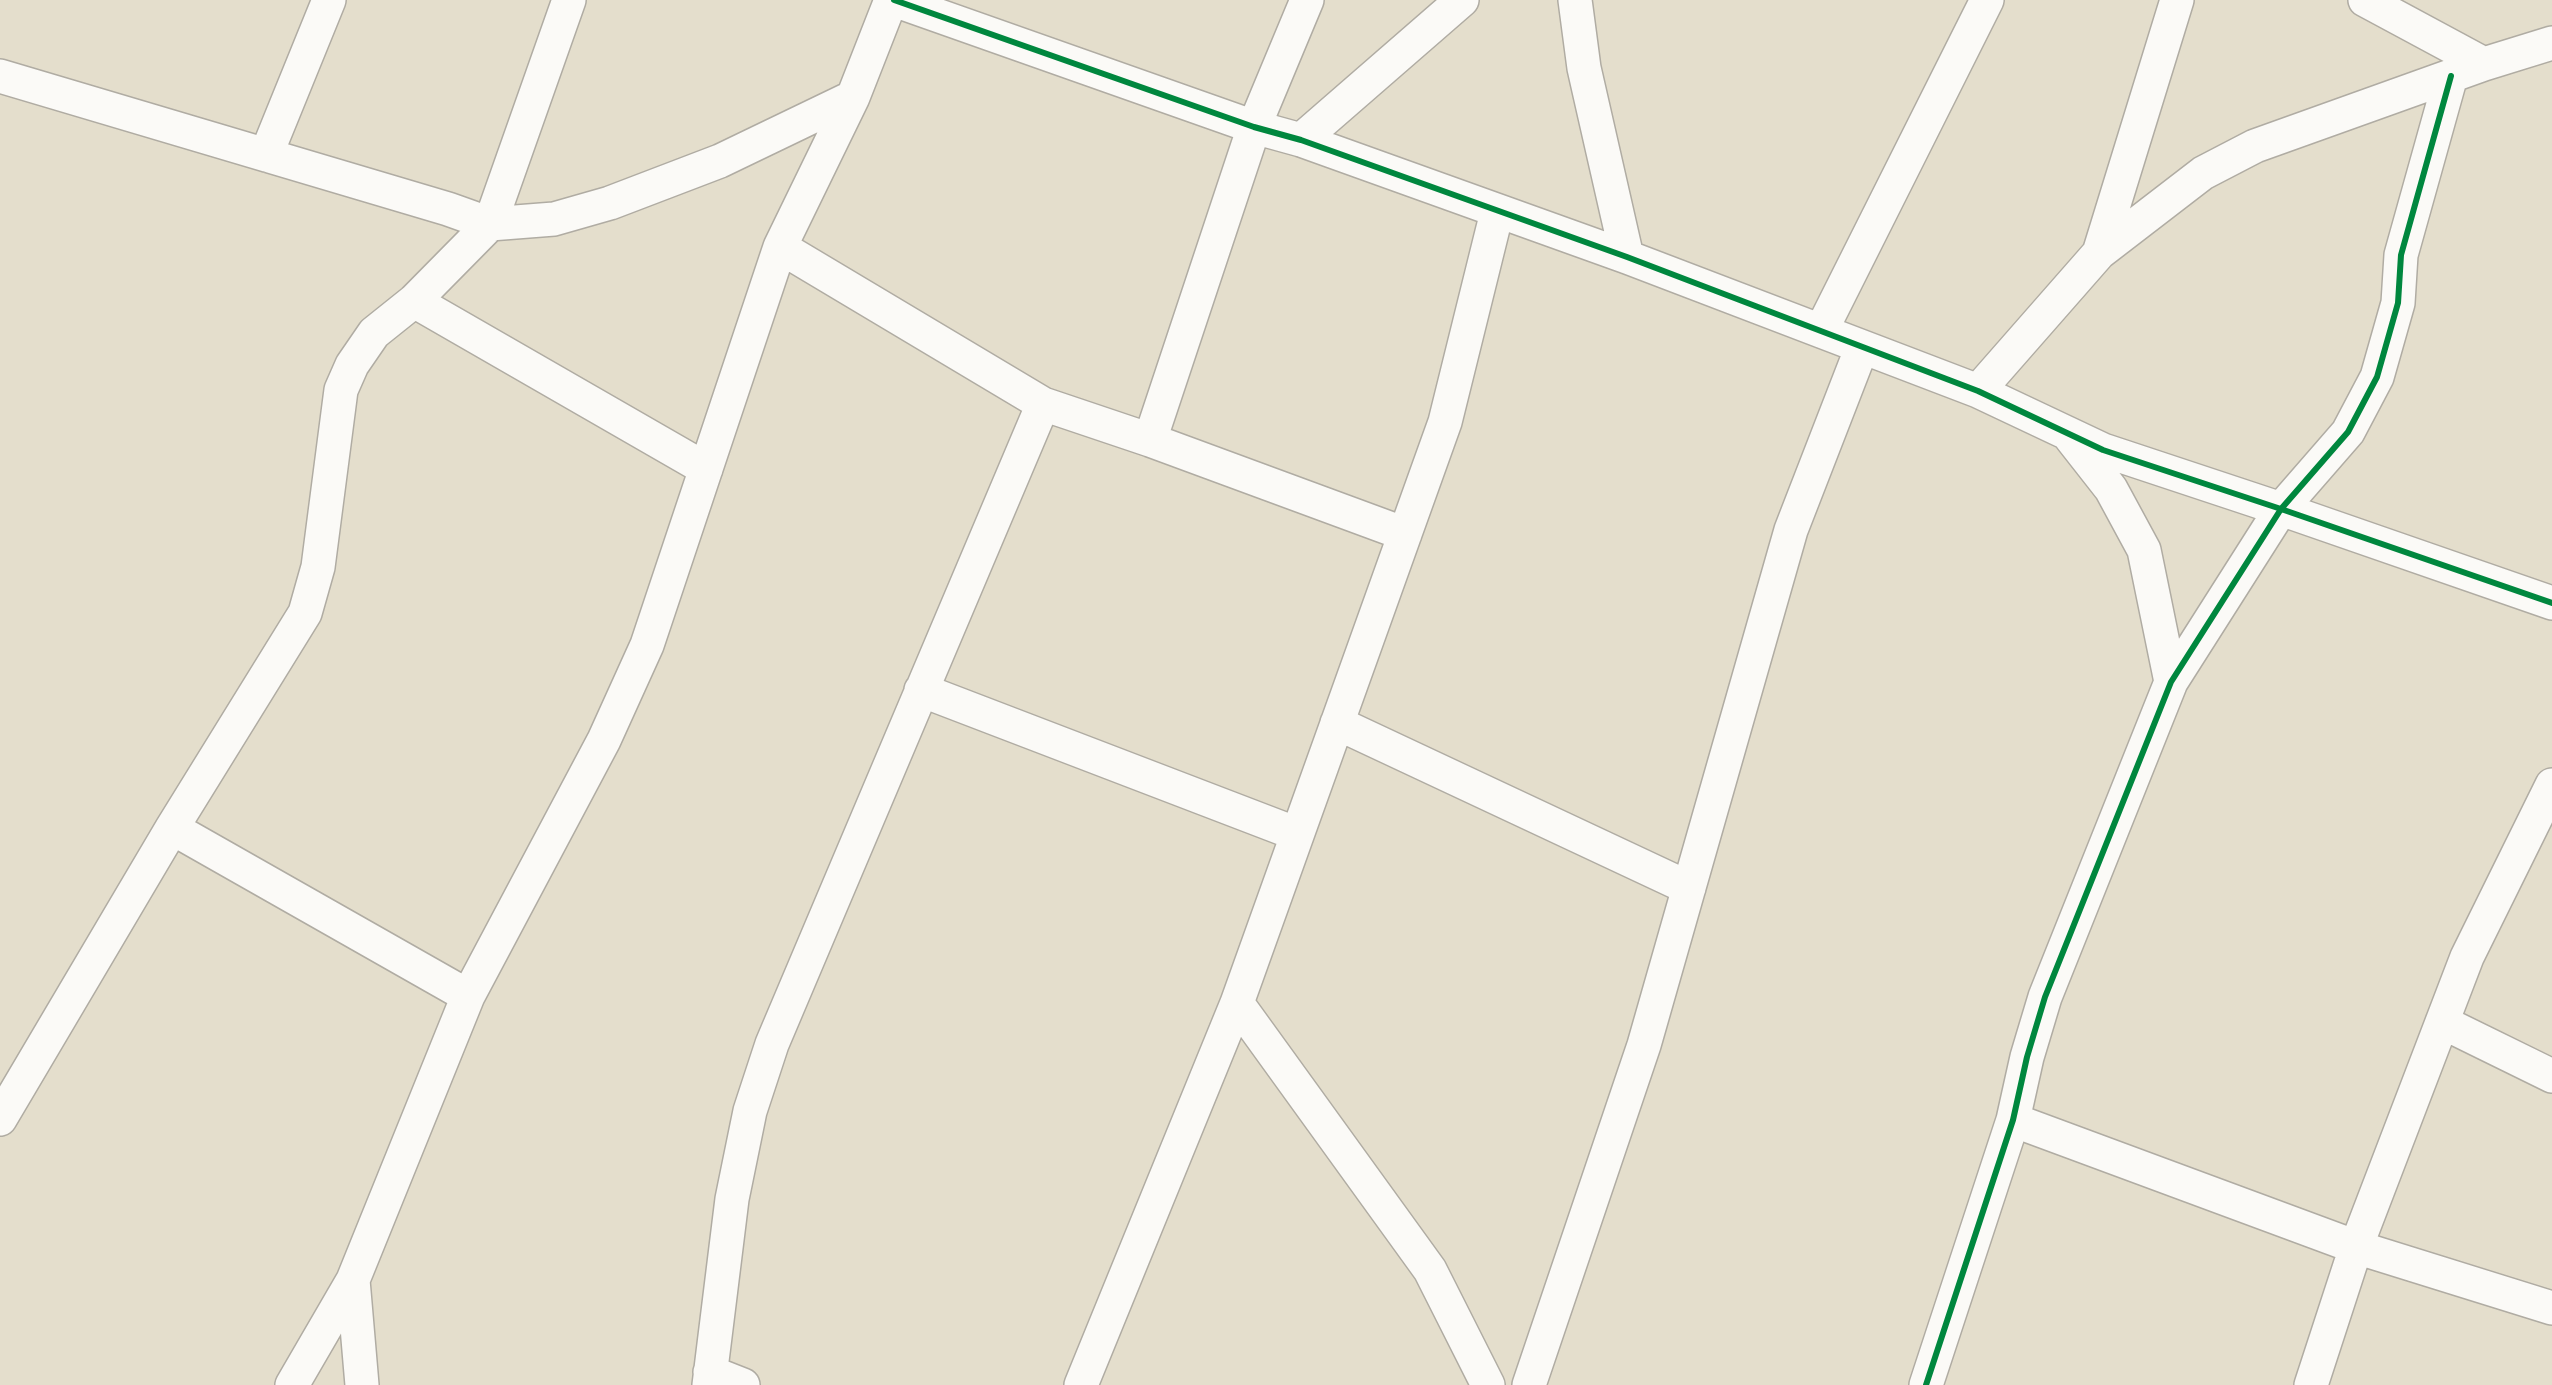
<!DOCTYPE html>
<style>
body{margin:0}
canvas{display:block;background:#e4decc}
</style>
<canvas width="2552" height="1385"></canvas>
<script>
const ctx = document.querySelector('canvas').getContext('2d');
ctx.lineJoin = 'round';
function strokePath(path, color, width, dash) {
  ctx.strokeStyle = color;
  ctx.lineWidth = width;
  ctx.lineCap = dash ? 'butt' : 'round';
  ctx.setLineDash(dash || []);
  ctx.stroke(path);
}
const minor = new Path2D(`
 M 894,0 L 1254,127 L 1301,140 L 1627,257 L 1978,391 L 2103,450 L 2281,509 L 2552,603
 M 1575,0 L 1584,68 L 1627,257
 M 2365,0 L 2484,64
 M 0,76 L 448,209 L 490,224 L 554,219 L 610,203 L 720,161 L 853,97 L 891,0
 M 853,97 L 780,247 L 1043,404 L 1150,440 L 1405,534
 M 1301,140 L 1462,0
 M 266,155 L 329,0
 M 2099,253 L 2177,0
 M 414,301 L 706,469
 M 1821,331 L 1987,0
 M 1978,391 L 2099,253 L 2203,173 L 2255,146 L 2484,64 L 2552,43
 M 2071,438 L 2111,489 L 2144,550 L 2171,682
 M 1150,440 L 1254,127 L 1307,0
 M 921,690 L 1297,834
 M 1337,723 L 1689,888
 M 172,828 L 468,996
 M 1237,1003 L 1430,1270 L 1488,1385
 M 2442,1022 L 2552,1076
 M 0,1119 L 172,828 L 305,613 L 318,567 L 341,390 L 352,365 L 374,333 L 414,301 L 490,224 L 569,0
 M 2013,1120 L 2356,1247 L 2552,1308
 M 353,1280 L 362,1385
 M 710,1372 L 743,1385
 M 292,1385 L 353,1280 L 468,996 L 604,740 L 647,645 L 780,247
 M 709,1385 L 732,1199 L 750,1111 L 772,1044 L 1043,404
 M 1081,1385 L 1237,1003 L 1445,422 L 1497,212
 M 1529,1385 L 1644,1045 L 1791,530 L 1862,347
 M 1926,1385 L 2013,1120 L 2027,1057 L 2045,997 L 2171,682 L 2281,509 L 2348,432 L 2377,377 L 2398,303 L 2401,255 L 2451,76
 M 2311,1385 L 2356,1247 L 2467,957 L 2552,785`);
const cycleway = new Path2D(`
 M 894,0 L 1254,127 L 1301,140 L 1627,257 L 1978,391 L 2103,450 L 2281,509 L 2552,603
 M 1926,1385 L 2013,1120 L 2027,1057 L 2045,997 L 2171,682 L 2281,509 L 2348,432 L 2377,377 L 2398,303 L 2401,255 L 2451,76`);
strokePath(minor, '#b0aca3', 36);
strokePath(minor, '#fbfaf7', 33);
strokePath(cycleway, '#00873e', 6);
</script>
